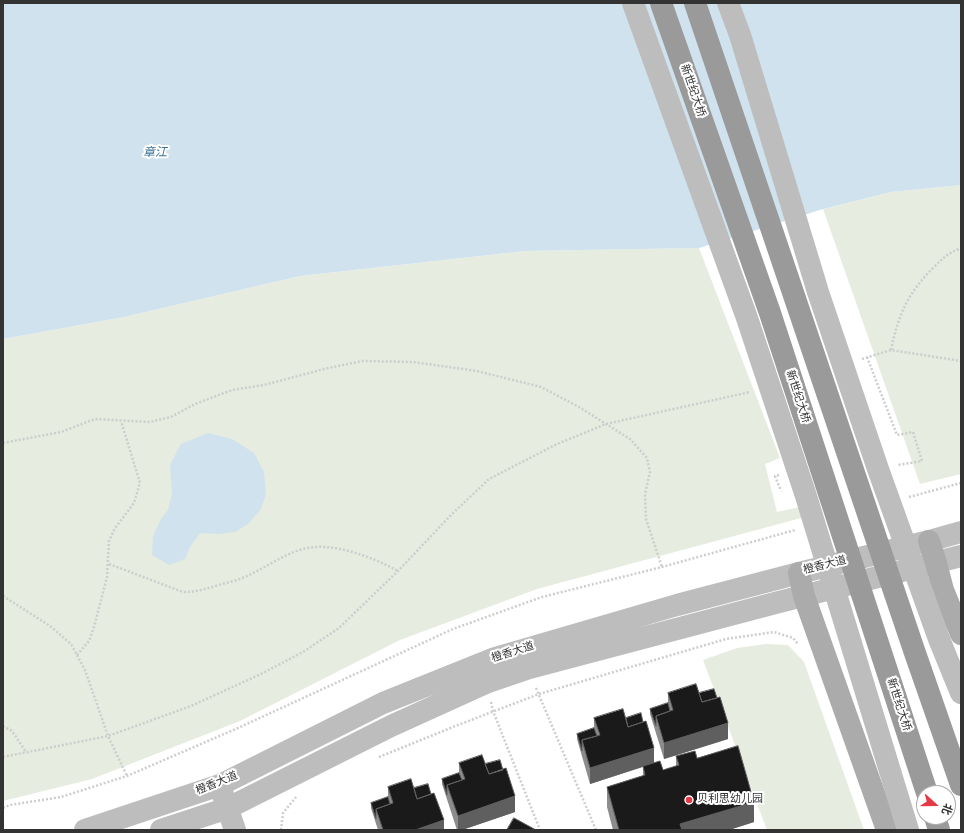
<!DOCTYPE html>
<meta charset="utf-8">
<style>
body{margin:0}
#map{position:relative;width:964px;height:833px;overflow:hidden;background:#fff;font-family:Overpass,"Noto Sans SC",sans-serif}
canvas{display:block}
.frame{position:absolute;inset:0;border:4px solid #333;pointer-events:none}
.north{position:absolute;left:916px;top:785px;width:40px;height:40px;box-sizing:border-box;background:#fff;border:1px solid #adadad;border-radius:50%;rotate:111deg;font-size:11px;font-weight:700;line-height:16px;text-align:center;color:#333}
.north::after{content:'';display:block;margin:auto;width:14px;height:18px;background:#e63946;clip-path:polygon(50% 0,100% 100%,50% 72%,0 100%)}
</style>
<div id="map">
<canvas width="964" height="833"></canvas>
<div class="frame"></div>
<div class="north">北</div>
</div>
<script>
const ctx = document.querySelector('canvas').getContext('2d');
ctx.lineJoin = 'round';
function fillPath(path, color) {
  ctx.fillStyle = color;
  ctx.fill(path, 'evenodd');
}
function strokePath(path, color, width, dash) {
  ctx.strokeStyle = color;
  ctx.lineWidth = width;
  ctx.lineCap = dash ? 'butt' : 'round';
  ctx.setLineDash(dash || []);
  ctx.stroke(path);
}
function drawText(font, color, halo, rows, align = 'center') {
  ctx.font = font + ' Overpass,"Noto Sans SC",sans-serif';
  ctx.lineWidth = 4;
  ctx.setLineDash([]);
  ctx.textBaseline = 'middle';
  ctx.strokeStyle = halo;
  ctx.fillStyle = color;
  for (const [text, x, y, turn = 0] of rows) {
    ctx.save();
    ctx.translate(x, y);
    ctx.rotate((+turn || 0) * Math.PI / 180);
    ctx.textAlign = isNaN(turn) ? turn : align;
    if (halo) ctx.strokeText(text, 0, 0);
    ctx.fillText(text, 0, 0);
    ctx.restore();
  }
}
const green = new Path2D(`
 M 961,185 L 961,474 L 920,484 L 823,209 L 891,192 Z
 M 699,248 L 780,458 L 765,464 L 777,512 L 804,506 L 805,517 L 537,589 L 400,640 L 240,721 L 92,779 L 3,801 L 3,339 L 124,317 L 300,276 L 525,251 Z
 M 766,644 L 788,645 L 804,662 L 864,830 L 767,830 L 703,660 L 737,648 Z`);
const water = new Path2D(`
 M 3,3 L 961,3 L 961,185 L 891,192 L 823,209 L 699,248 L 525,251 L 300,276 L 124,317 L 3,339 Z
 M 208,433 L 232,439 L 254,453 L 264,472 L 266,494 L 261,509 L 248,524 L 235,532 L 219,534 L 200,533 L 190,547 L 185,559 L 169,565 L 152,555 L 153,536 L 161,519 L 168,510 L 172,493 L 170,465 L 181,444 Z`);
const path = new Path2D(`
 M 891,350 C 898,315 908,293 933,268 C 943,258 948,253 961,248
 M 867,357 L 897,435 L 913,432 L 922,461 L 898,465
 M 862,359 L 891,350 L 961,361
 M 3,443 L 61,432 L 95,419 L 150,422 L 171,417 L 195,404 L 232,390 L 264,385 L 324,369 L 362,361 L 413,362 L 477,371 L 541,387 L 579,407 L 630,439 L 647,458 L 650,472 L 645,494 L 646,519 L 662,567
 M 779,475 L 775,476 L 781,491
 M 909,497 L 961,483
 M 109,564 L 183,592 C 197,592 209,588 222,584 C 229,582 236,581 242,578 C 263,570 281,555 303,549 C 332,541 372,557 398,571
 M 3,596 L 50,626 L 71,644 L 85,670 L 108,736 L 127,776
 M 77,655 L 89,641 L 94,627 L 107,577 L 109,541 L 115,528 L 134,503 L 140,483 L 121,421
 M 536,688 L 596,830
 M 491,702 L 493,711 L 540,830
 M 3,726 L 12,731 L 26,752
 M 3,757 L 108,736 L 191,706 L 261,674 L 303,652 L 339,628 L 398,571 L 451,515 L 489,479 L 557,444 L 606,424 L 750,392
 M 379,757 L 458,725 L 539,694 L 726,639 L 774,632 L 793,638 L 798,644
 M 3,808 L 10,805 L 61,797 L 127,776 L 238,728 L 453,629 L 542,597 L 662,567 L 795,530
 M 281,830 L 283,813 L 296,797`);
const secondary = new Path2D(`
 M 223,795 L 235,830
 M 85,830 L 220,785 L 383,703 L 495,658 L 677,605 L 799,573 L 929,541 L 961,532
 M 161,830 L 228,808 L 391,726 L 488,682 L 529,668 L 779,602 L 961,556`);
const primary = new Path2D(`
 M 929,541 L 936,563 L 943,590 L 961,634
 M 799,573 L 804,596 L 887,830`);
const highway = new Path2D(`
 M 935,817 L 939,830`);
const secondaryBridge = new Path2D(`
 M 633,3 L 747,318 L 806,496 L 908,830
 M 728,3 L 740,35 L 818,292 L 878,469 L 939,639 L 961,693`);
const highwayBridge = new Path2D(`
 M 661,3 L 770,313 L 927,793
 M 695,3 L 915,653 L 961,785`);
const wall = new Path2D(`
 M 668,693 L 699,693 L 728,739 L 664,759 L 650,714 L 650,709 L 668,703 Z
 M 594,718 L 626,718 L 654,763 L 663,770 L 676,766 L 676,756 L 697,758 L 754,822 L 729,830 L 613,830 L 607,807 L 607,787 L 643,776 L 643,767 L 590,784 L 577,739 L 577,734 L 594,728 Z
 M 459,763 L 485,764 L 515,812 L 462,830 L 457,830 L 442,784 L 442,779 L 459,773 Z
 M 388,787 L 414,788 L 444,830 L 378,830 L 371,808 L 371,803 L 388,797 Z`);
const shadedWall = new Path2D(`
 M 728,723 L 728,739 L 664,759 L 664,743 Z
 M 654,748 L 654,763 L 590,784 L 590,768 Z
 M 515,796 L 515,812 L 462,830 L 458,830 L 458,816 Z
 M 754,802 L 754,822 L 729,830 L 680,830 L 680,824 Z
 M 444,820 L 444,830 L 415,830 Z`);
const building = new Path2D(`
 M 696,684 L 702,702 L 720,697 L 728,723 L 664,743 L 656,716 L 673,710 L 668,693 Z
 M 714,689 L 717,698 L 702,702 L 699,693 Z
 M 668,703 L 670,711 L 656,716 L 656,726 L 650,709 Z
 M 623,709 L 628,727 L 646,721 L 654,748 L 590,768 L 582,740 L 600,735 L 594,718 Z
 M 641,713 L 643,722 L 628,727 L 626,718 Z
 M 594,728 L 597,736 L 582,740 L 582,751 L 577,734 Z
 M 738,746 L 754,802 L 680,824 L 682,830 L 619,830 L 607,787 L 645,775 L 643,766 L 660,761 L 663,770 L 679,765 L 676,756 L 695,751 L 697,758 Z
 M 482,755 L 489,774 L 506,768 L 515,796 L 458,816 L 447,785 L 465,779 L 459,763 Z
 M 500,760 L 503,770 L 489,774 L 485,764 Z
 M 459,773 L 462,780 L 447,785 L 447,795 L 442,779 Z
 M 411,779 L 417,799 L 434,793 L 444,820 L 415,830 L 383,830 L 376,809 L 393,803 L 388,787 Z
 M 428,784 L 431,794 L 417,799 L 414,788 Z
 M 388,797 L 390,804 L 376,809 L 376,819 L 371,803 Z
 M 514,818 L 536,830 L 507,830 Z`);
const markers = [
 [689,800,4,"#e63946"]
];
const streetNames = [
 ["新世纪大桥",692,91,71],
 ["新世纪大桥",797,397,72],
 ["橙香大道",825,566,-14],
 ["橙香大道",513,653,-18],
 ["新世纪大桥",898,705,72],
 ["橙香大道",217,784,-22]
];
const poiNames = [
 ["贝利思幼儿园",697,800]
];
const waterNames = [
 ["章江",155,154]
];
fillPath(green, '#e6ecdf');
fillPath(water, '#cfe2ee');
strokePath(path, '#cdcdcd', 2.5, [2, 2]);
strokePath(secondary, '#bdbdbd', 22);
strokePath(primary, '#ababab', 22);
strokePath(highway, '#9a9a9a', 22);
strokePath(secondaryBridge, '#bdbdbd', 22);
strokePath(highwayBridge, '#9a9a9a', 22);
fillPath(wall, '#8c8c8c');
fillPath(shadedWall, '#5f5f5f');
fillPath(building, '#1a1a1a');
strokePath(building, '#5f5f5f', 1);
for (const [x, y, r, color] of markers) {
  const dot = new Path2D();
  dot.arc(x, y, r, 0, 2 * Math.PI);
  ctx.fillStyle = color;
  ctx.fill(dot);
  strokePath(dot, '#fff', 1.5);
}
drawText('11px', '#333', '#fff', streetNames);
drawText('11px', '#333', '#fff', poiNames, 'left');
drawText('italic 12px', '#3f7597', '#fff', waterNames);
</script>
